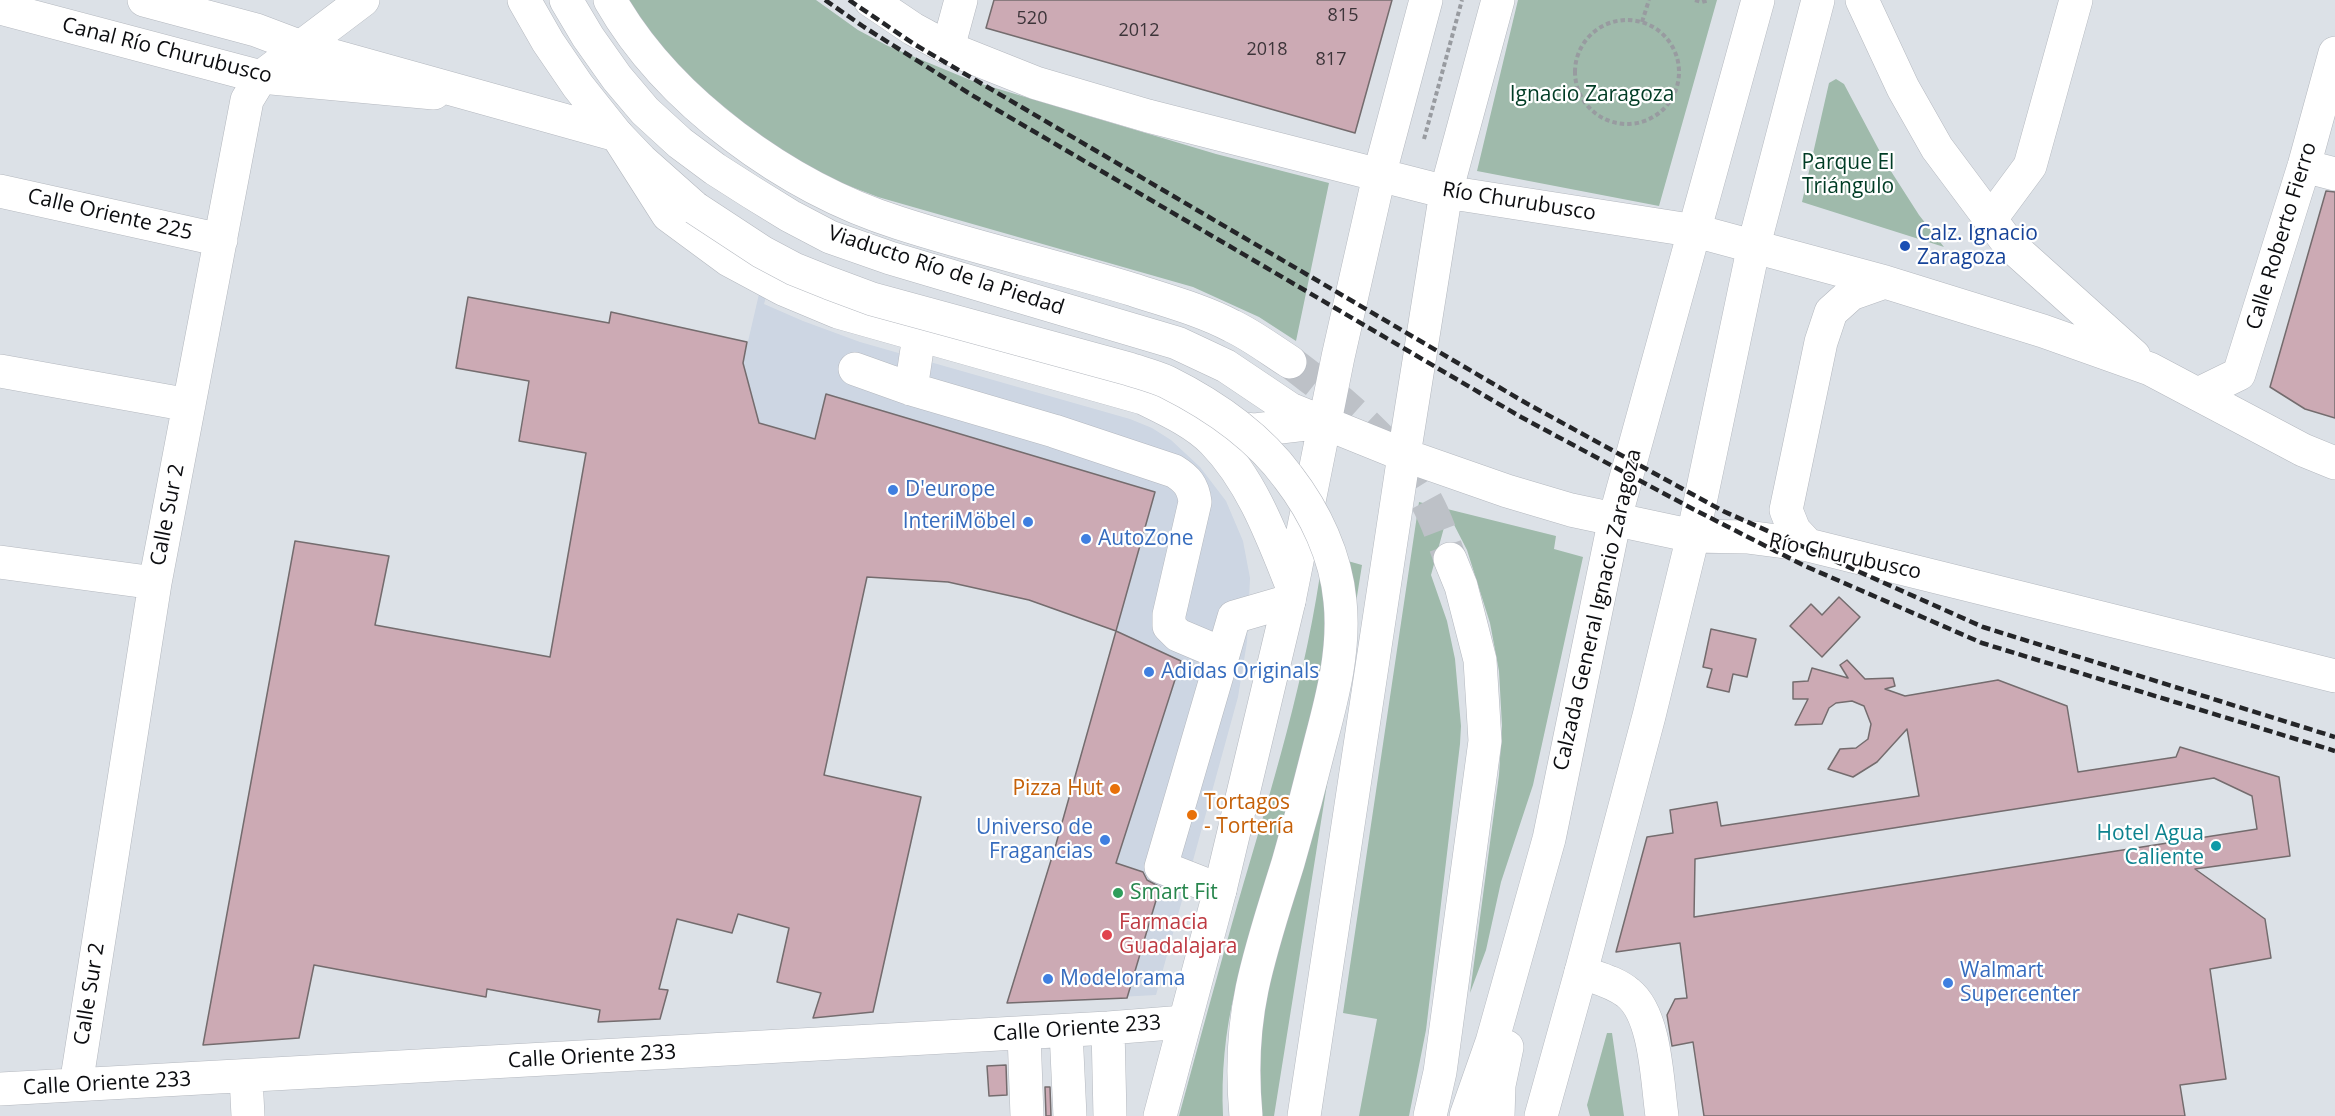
<!DOCTYPE html>
<meta charset="utf-8">
<style>
body{margin:0}
canvas{display:block;background:#dce1e7}
</style>
<canvas width="2335" height="1116"></canvas>
<script>
const ctx = document.querySelector('canvas').getContext('2d');
ctx.lineJoin = 'round';
function fillPath(path, color) {
  ctx.fillStyle = color;
  ctx.fill(path, 'evenodd');
}
function strokePath(path, color, width, dash) {
  ctx.strokeStyle = color;
  ctx.lineWidth = width;
  ctx.lineCap = dash ? 'butt' : 'round';
  ctx.setLineDash(dash || []);
  ctx.stroke(path);
}
function drawText(font, color, halo, rows, align = 'center') {
  ctx.font = font + ' "Open Sans",sans-serif';
  ctx.lineWidth = 4.5;
  ctx.setLineDash([]);
  ctx.textBaseline = 'middle';
  ctx.strokeStyle = halo;
  ctx.fillStyle = color;
  for (const [text, x, y, turn = 0] of rows) {
    ctx.save();
    ctx.translate(x, y);
    ctx.rotate((+turn || 0) * Math.PI / 180);
    ctx.textAlign = isNaN(turn) ? turn : align;
    if (halo) ctx.strokeText(text, 0, 0);
    ctx.fillText(text, 0, 0);
    ctx.restore();
  }
}
const built = new Path2D(`
 M 759,294 L 766,297 L 764,304 L 803,321 L 860,342 L 1130,419 L 1152,428 L 1171,440 L 1200,467 L 1226,501 L 1243,541 L 1250,578 L 1247,642 L 1238,697 L 1156,995 L 1007,1003 L 1056,844 L 1116,631 L 1029,600 L 948,582 L 867,577 L 777,504 L 743,363 Z`);
const green = new Path2D(`
 M 627,0 L 816,0 L 858,30 L 888,46 L 975,82 L 1216,154 L 1329,183 L 1296,341 L 1259,317 L 1193,287 L 878,197 L 844,184 L 780,153 L 688,77 L 659,43 Z
 M 1518,0 L 1717,0 L 1659,206 L 1477,171 Z
 M 1836,79 L 1844,84 L 1887,165 L 1919,215 L 1944,247 L 1802,202 L 1829,83 Z
 M 1419,502 L 1556,536 L 1554,549 L 1583,557 L 1533,785 L 1501,882 L 1486,950 L 1470,993 L 1499,775 L 1502,726 L 1499,671 L 1490,623 L 1467,550 L 1448,513 L 1431,575 L 1447,621 L 1455,659 L 1461,726 L 1460,744 L 1426,1030 L 1409,1116 L 1359,1116 L 1377,1019 L 1343,1013 Z
 M 1323,554 L 1362,565 L 1274,1116 L 1259,1116 L 1235,991 C 1225,1031 1221,1075 1223,1116 L 1179,1116 C 1198,1046 1217,976 1237,906 C 1271,790 1307,675 1323,554 Z
 M 1607,1033 L 1612,1033 L 1624,1116 L 1590,1116 L 1587,1105 Z`);
const building = new Path2D(`
 M 994,0 L 1392,0 L 1355,133 L 986,28 Z
 M 2326,191 L 2335,192 L 2335,418 L 2305,409 L 2270,387 Z
 M 468,297 L 609,323 L 611,312 L 747,342 L 743,363 L 759,423 L 815,439 L 826,394 L 1155,492 L 1116,631 L 1029,600 L 948,582 L 867,577 L 824,775 L 921,797 L 873,1012 L 813,1018 L 821,993 L 777,982 L 789,928 L 738,914 L 732,933 L 677,919 L 659,989 L 668,990 L 660,1019 L 598,1022 L 600,1010 L 487,989 L 486,997 L 314,965 L 299,1038 L 203,1045 L 295,541 L 389,556 L 375,625 L 550,657 L 586,453 L 519,441 L 529,381 L 456,368 Z
 M 1839,597 L 1860,617 L 1822,657 L 1790,626 L 1811,604 L 1822,615 Z
 M 1711,629 L 1756,639 L 1747,677 L 1733,674 L 1729,692 L 1707,687 L 1712,669 L 1703,667 Z
 M 1116,631 L 1181,661 L 1116,863 L 1143,872 L 1147,880 L 1160,887 L 1127,998 L 1007,1003 L 1056,844 Z
 M 1847,660 L 1865,679 L 1893,678 L 1895,686 L 1885,689 L 1905,696 L 1998,680 L 2067,706 L 2078,772 L 2176,757 L 2180,747 L 2279,777 L 2290,856 L 2195,869 L 2265,919 L 2271,958 L 2210,969 L 2226,1079 L 2180,1085 L 2185,1116 L 1704,1116 L 1693,1042 L 1672,1046 L 1667,1015 L 1675,999 L 1687,998 L 1680,943 L 1616,952 L 1647,837 L 1673,833 L 1670,810 L 1717,802 L 1721,826 L 1919,796 L 1907,729 L 1877,762 L 1853,777 L 1828,769 L 1840,749 L 1856,748 L 1868,739 L 1871,724 L 1864,706 L 1852,701 L 1836,703 L 1829,708 L 1822,724 L 1795,725 L 1808,699 L 1793,699 L 1793,682 L 1808,681 L 1812,668 L 1848,678 L 1840,665 ZM 2214,778 L 2252,796 L 2257,829 L 1694,917 L 1695,859 Z
 M 1006,1065 L 1007,1095 L 989,1096 L 987,1066 Z
 M 1045,1087 L 1050,1087 L 1051,1116 L 1046,1116 Z`);
const highwayTunnel = new Path2D(`
 M 1290,362 C 1340,400 1391,440 1423,495 C 1435,515 1442,537 1450,559`);
const path = new Path2D(`
 M 1695,0 L 1702,2 L 1709,0
 M1575 72a52 52 0 1 1 104 0a52 52 0 1 1-104 0Z
 M 1642,22 L 1649,0
 M 1424,139 L 1462,0`);
const minor = new Path2D(`
 M 0,8 L 261,77 L 434,93
 M 948,48 L 961,0
 M 2304,166 L 2335,174
 M 0,191 L 221,240
 M 1990,220 L 2030,166 L 2076,0
 M 855,369 L 911,389 L 1054,431 L 1174,471 C 1187,479 1193,486 1195,502 L 1169,615 L 1169,626 L 1178,635 L 1223,654
 M 0,371 L 189,405
 M 911,389 L 919,336
 M 2198,394 L 2239,374 L 2304,166 L 2335,53
 M 0,562 L 155,583
 M 1220,890 L 1161,867 L 1234,617 L 1289,601
 M 1581,972 C 1597,978 1615,982 1628,993 C 1656,1015 1657,1081 1662,1116
 M 1108,1028 L 1110,1116
 M 1066,1031 L 1070,1116
 M 1024,1033 L 1027,1116
 M 246,1077 L 248,1116
 M 76,1085 L 155,583 L 247,100 L 261,77 L 363,0
 M 0,1089 L 1108,1028 L 1184,1022`);
const major = new Path2D(`
 M 144,0 L 256,30 L 301,47 L 617,135
 M 524,0 L 548,42 L 578,86 L 617,135 L 668,215 L 729,260 L 783,289 L 838,312 L 1143,398 C 1167,410 1194,422 1213,441 C 1252,481 1272,536 1292,586
 M 566,0 L 588,37 L 617,78 L 645,111 L 680,143 L 715,169 L 751,192 L 790,216 L 830,237 L 890,258 L 1177,343 L 1226,366 L 1290,409 L 1404,455 L 1507,491 L 1571,510 L 1693,536 L 1747,537 L 1808,545 L 2335,676
 M 870,0 L 913,29 L 948,48 L 1036,83 L 1148,116 L 1446,192 L 1696,231 L 1885,282 L 2043,331 L 2150,369 L 2303,450 L 2335,463
 M 1862,0 L 1903,88 L 1937,148 L 2008,243 L 2134,356
 M 1223,426 L 1255,430 L 1323,422
 M 1404,455 L 1446,192 L 1498,0
 M 1615,518 L 1758,0
 M 1808,545 L 1794,530 L 1786,510 L 1821,342 L 1831,312 L 1851,294 L 1885,282
 M 1160,1116 L 1220,890 L 1289,601 L 1338,357 L 1379,176 L 1426,0
 M 1541,1116 L 1581,972 L 1649,716 L 1693,536 L 1754,245 L 1818,0`);
const highway = new Path2D(`
 M 610,0 C 668,102 788,188 899,223 C 976,248 1056,266 1134,290 C 1167,301 1202,310 1232,326 C 1253,336 1271,350 1290,362
 M 617,135 L 641,160 L 695,208
 M 1304,1116 L 1404,455
 M 1430,1116 L 1440,1072 L 1485,741 L 1480,660 L 1461,586 L 1450,559
 M 1466,1116 L 1492,1042 L 1549,839 L 1615,518
 M 1498,1116 L 1499,1085 L 1507,1047`);
const rail = new Path2D(`
 M 825,0 L 864,27 L 970,94 L 1521,417 L 1691,508 L 1805,566 L 1982,643 L 2335,751
 M 849,0 L 914,44 L 1526,403 L 1723,511 L 1983,627 L 2335,737`);
const highwayBridge = new Path2D(`
 M 695,208 L 762,252 L 794,269 L 829,283 L 872,299 L 1129,369 C 1141,373 1156,377 1167,382 C 1213,405 1258,436 1288,477 C 1315,512 1336,556 1340,601 C 1345,648 1333,695 1321,740 C 1311,781 1300,822 1288,863 C 1275,905 1261,946 1252,989 C 1243,1032 1242,1073 1246,1116`);
const markers = [
 [1905,246,6,"#1a4fb4"],
 [893,490,6,"#3f7fe0"],
 [1028,522,6,"#3f7fe0"],
 [1086,539,6,"#3f7fe0"],
 [1149,672,6,"#3f7fe0"],
 [1115,789,6,"#e8710a"],
 [1192,815,6,"#e8710a"],
 [1105,840,6,"#3f7fe0"],
 [2216,846,6,"#0f9aa8"],
 [1118,893,6,"#2e9e5b"],
 [1107,935,6,"#e0444e"],
 [1048,979,6,"#3f7fe0"],
 [1948,983,6,"#3f7fe0"]
];
const numberNames = [
 ["815",1343,16],
 ["520",1032,19],
 ["2012",1139,31],
 ["2018",1267,50],
 ["817",1331,60]
];
const streetNames = [
 ["Canal Río Churubusco",167,51,14],
 ["Río Churubusco",1519,202,9],
 ["Calle Oriente 225",110,215,13],
 ["Calle Roberto Fierro",2282,236,-73],
 ["Viaducto Río de la Piedad",946,271,18],
 ["Calle Sur 2",168,515,-79],
 ["Río Churubusco",1845,557,12],
 ["Calzada General Ignacio Zaragoza",1598,610,-77],
 ["Calle Sur 2",90,994,-81],
 ["Calle Oriente 233",1077,1029,-4],
 ["Calle Oriente 233",592,1057,-3],
 ["Calle Oriente 233",107,1084,-3]
];
const parkNames = [
 ["Ignacio Zaragoza",1592,95],
 ["Parque El",1848,163],
 ["Triángulo",1848,187]
];
const transitNames = [
 ["Calz. Ignacio",1917,234],
 ["Zaragoza",1917,258]
];
const shopNames = [
 ["D'europe",905,490],
 ["InteriMöbel",1016,522,"right"],
 ["AutoZone",1098,539],
 ["Adidas Originals",1161,672],
 ["Universo de",1093,828,"right"],
 ["Fragancias",1093,852,"right"],
 ["Walmart",1960,971],
 ["Supercenter",1960,995],
 ["Modelorama",1060,979]
];
const foodNames = [
 ["Pizza Hut",1103,789],
 ["Tortagos",1204,803,"left"],
 ["- Tortería",1204,827,"left"]
];
const cultureNames = [
 ["Hotel Agua",2204,834],
 ["Caliente",2204,858]
];
const leisureNames = [
 ["Smart Fit",1130,893]
];
const healthNames = [
 ["Farmacia",1119,923],
 ["Guadalajara",1119,947]
];
fillPath(built, '#cdd6e3');
fillPath(green, '#9fbaab');
fillPath(building, '#ccaab4');
strokePath(building, '#746c6e', 1.5);
strokePath(highwayTunnel, '#bdc1c7', 33, [33, 16]);
strokePath(minor, '#b4b8bf', 34);
strokePath(major, '#b4b8bf', 34);
strokePath(highway, '#b4b8bf', 34);
strokePath(path, '#989ba0', 4, [4.5, 3]);
strokePath(minor, '#fff', 33);
strokePath(major, '#fff', 33);
strokePath(highway, '#fff', 33);
strokePath(rail, '#242528', 4.5, [9, 4.5]);
strokePath(highwayBridge, '#b4b8bf', 34, []);
strokePath(highwayBridge, '#fff', 33);
for (const [x, y, r, color] of markers) {
  const dot = new Path2D();
  dot.arc(x, y, r, 0, 2 * Math.PI);
  ctx.fillStyle = color;
  ctx.fill(dot);
  strokePath(dot, '#fff', 2);
}
drawText('18px', '#3c3439', null, numberNames);
drawText('21px', '#0c0d10', '#fff', streetNames);
drawText('21px', '#003c25', '#fff', parkNames);
drawText('21px', '#164399', '#fff', transitNames, 'left');
drawText('21px', '#366cbe', '#fff', shopNames, 'left');
drawText('21px', '#c56008', '#fff', foodNames, 'right');
drawText('21px', '#0d838f', '#fff', cultureNames, 'right');
drawText('21px', '#27864d', '#fff', leisureNames, 'left');
drawText('21px', '#be3a42', '#fff', healthNames, 'left');
</script>
